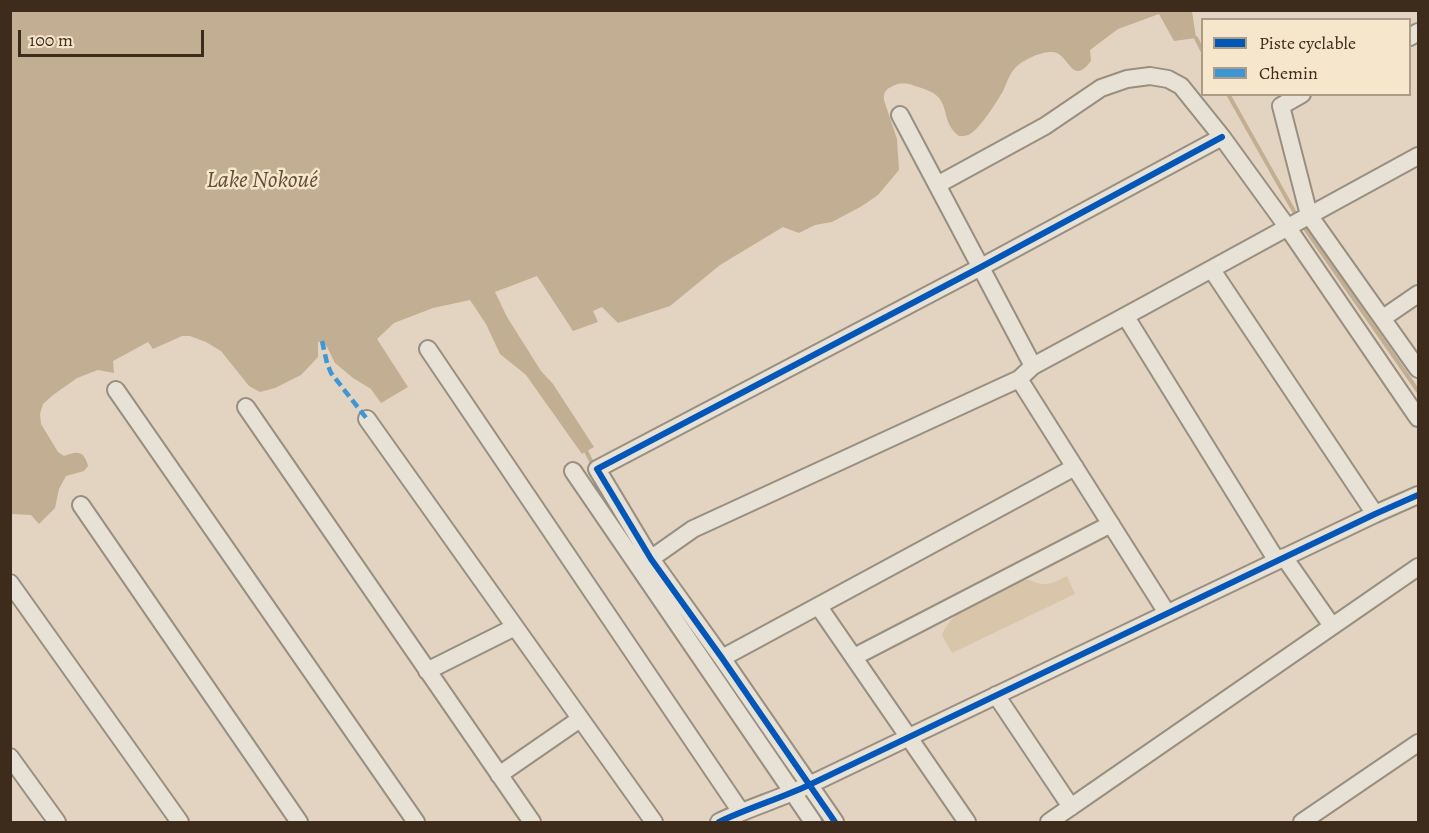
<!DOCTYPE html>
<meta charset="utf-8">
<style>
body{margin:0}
#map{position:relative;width:1429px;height:833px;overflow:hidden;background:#e2d4c0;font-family:Alegreya,serif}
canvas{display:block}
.frame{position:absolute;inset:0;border:12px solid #3d2b1c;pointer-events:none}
.legend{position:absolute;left:1201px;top:18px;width:210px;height:78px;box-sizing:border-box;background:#f6e6cc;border:2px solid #ac9b86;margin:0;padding:8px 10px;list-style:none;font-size:18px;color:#3d2b1c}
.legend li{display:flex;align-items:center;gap:12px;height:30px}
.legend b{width:30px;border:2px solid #ac9b86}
.scale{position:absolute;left:18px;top:30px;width:186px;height:27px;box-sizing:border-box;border:3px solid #3d2b1c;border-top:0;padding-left:8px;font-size:18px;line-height:21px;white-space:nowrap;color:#3d2b1c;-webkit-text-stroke:4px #f6e6cc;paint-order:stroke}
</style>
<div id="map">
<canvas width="1429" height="833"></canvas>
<div class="frame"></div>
<ul class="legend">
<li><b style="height:8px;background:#0057b8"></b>Piste cyclable</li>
<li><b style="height:8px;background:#3f96d4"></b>Chemin</li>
</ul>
<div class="scale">100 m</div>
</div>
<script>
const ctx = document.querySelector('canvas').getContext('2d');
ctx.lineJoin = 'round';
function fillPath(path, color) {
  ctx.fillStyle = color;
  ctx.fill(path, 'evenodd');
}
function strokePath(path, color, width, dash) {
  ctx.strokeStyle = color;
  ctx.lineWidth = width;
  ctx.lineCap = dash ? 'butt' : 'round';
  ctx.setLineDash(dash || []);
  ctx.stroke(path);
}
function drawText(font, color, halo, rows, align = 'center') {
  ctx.font = font + ' Alegreya,serif';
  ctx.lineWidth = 5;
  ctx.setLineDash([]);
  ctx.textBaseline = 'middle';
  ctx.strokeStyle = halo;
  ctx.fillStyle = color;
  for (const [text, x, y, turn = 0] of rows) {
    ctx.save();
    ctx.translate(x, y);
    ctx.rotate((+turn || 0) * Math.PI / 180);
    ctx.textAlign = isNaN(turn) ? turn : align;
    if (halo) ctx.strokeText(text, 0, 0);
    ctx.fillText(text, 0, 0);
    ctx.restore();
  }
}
const green = new Path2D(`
 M 1067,576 L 1075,594 L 952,653 L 942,635 C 953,606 992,594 1018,581 C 1033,577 1031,583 1043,584 C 1051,585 1060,579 1067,576 Z`);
const water = new Path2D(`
 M 1192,11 L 1196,38 L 1174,41 L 1159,14 L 1118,29 L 1090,50 L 1091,61 C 1074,83 1071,63 1059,54 C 1049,47 1024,59 1016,67 C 1009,74 1007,83 1003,91 C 998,100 978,132 968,135 C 966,136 962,136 959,136 C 942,123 949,107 937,96 C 932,91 922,88 915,86 C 907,83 901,82 893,86 C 886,89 883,92 884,100 L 897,139 L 899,170 L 878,195 L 862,206 L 832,222 L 815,225 L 799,233 L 783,227 L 720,265 L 670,306 L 618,323 L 602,307 L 593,311 L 598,322 L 573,331 L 537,276 L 495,292 L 507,317 L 541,371 L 553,384 L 594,447 L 582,454 L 526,375 L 520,370 L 500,354 L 486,324 L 470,300 L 433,308 L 394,323 L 377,339 L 408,387 L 381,403 L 371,389 L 353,378 L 335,363 L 327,347 L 322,341 L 318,342 L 318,357 L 301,375 L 275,388 L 260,392 L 249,386 L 221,351 L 206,342 L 190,336 L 182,336 L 153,349 L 148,342 L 113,361 L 114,373 L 98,370 L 77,378 L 53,395 L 43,404 L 40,414 L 41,424 L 58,452 L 64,456 C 77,451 84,450 88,466 L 84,471 L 66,476 L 59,489 L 55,508 L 39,524 L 31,515 L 11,514 L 11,11 Z`);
const stream = new Path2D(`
 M 1196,38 L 1202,50
 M 1228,94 L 1295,213
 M 1302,224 L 1418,391
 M 584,447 L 594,467`);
const minor = new Path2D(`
 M 1410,37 L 1418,32
 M 1302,94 L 1281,106 L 1309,215 L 1418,369
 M 900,115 L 1033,366
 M 937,185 L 1045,126 L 1101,88 L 1127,79 L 1150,76 L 1168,79 L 1181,86 L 1222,137 L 1288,228 L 1418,418
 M 1212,270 L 1375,514
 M 1126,317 L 1277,561
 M 1383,318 L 1418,294
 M 428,349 L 741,812
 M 1019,379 L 1167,613
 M 116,390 L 416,822
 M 246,407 L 532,822
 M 367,419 L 654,822
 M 573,471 L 813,822
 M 81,505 L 299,822
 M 1284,557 L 1332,626
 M 639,567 L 693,529 L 1019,379 L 1033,366 C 1162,297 1290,225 1418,156
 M 10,583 L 180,822
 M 819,607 L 967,822
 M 854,657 L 1111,524
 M 722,658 L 1075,467
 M 427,671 L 515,627
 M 996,695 L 1071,807
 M 10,757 L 57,822
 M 499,775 L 580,719
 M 719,822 C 748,808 779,799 809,785 L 1375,514 L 1418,495
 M 835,822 L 722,658 L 651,559 L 597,469 L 981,267 L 1222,137
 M 1049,822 L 1418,567
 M 1302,822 L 1418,743`);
const quiet = new Path2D(`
 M 322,341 L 327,363 L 331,373 L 367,419`);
const cycleway = new Path2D(`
 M 719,822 C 748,808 779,799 809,785 L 1375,514 L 1418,495
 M 835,822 L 722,658 L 651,559 L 597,469 L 981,267 L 1222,137`);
const waterNames = [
 ["Lake Nokoué",262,181]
];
fillPath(green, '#d9c6aa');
fillPath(water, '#c2ae92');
strokePath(stream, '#c2ae92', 4);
strokePath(minor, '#998f81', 20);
strokePath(minor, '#e7e1d6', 16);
strokePath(quiet, '#3f96d4', 4.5, [9, 4.5]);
strokePath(cycleway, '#0057b8', 6);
drawText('italic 24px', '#614d39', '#f6e6cc', waterNames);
</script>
